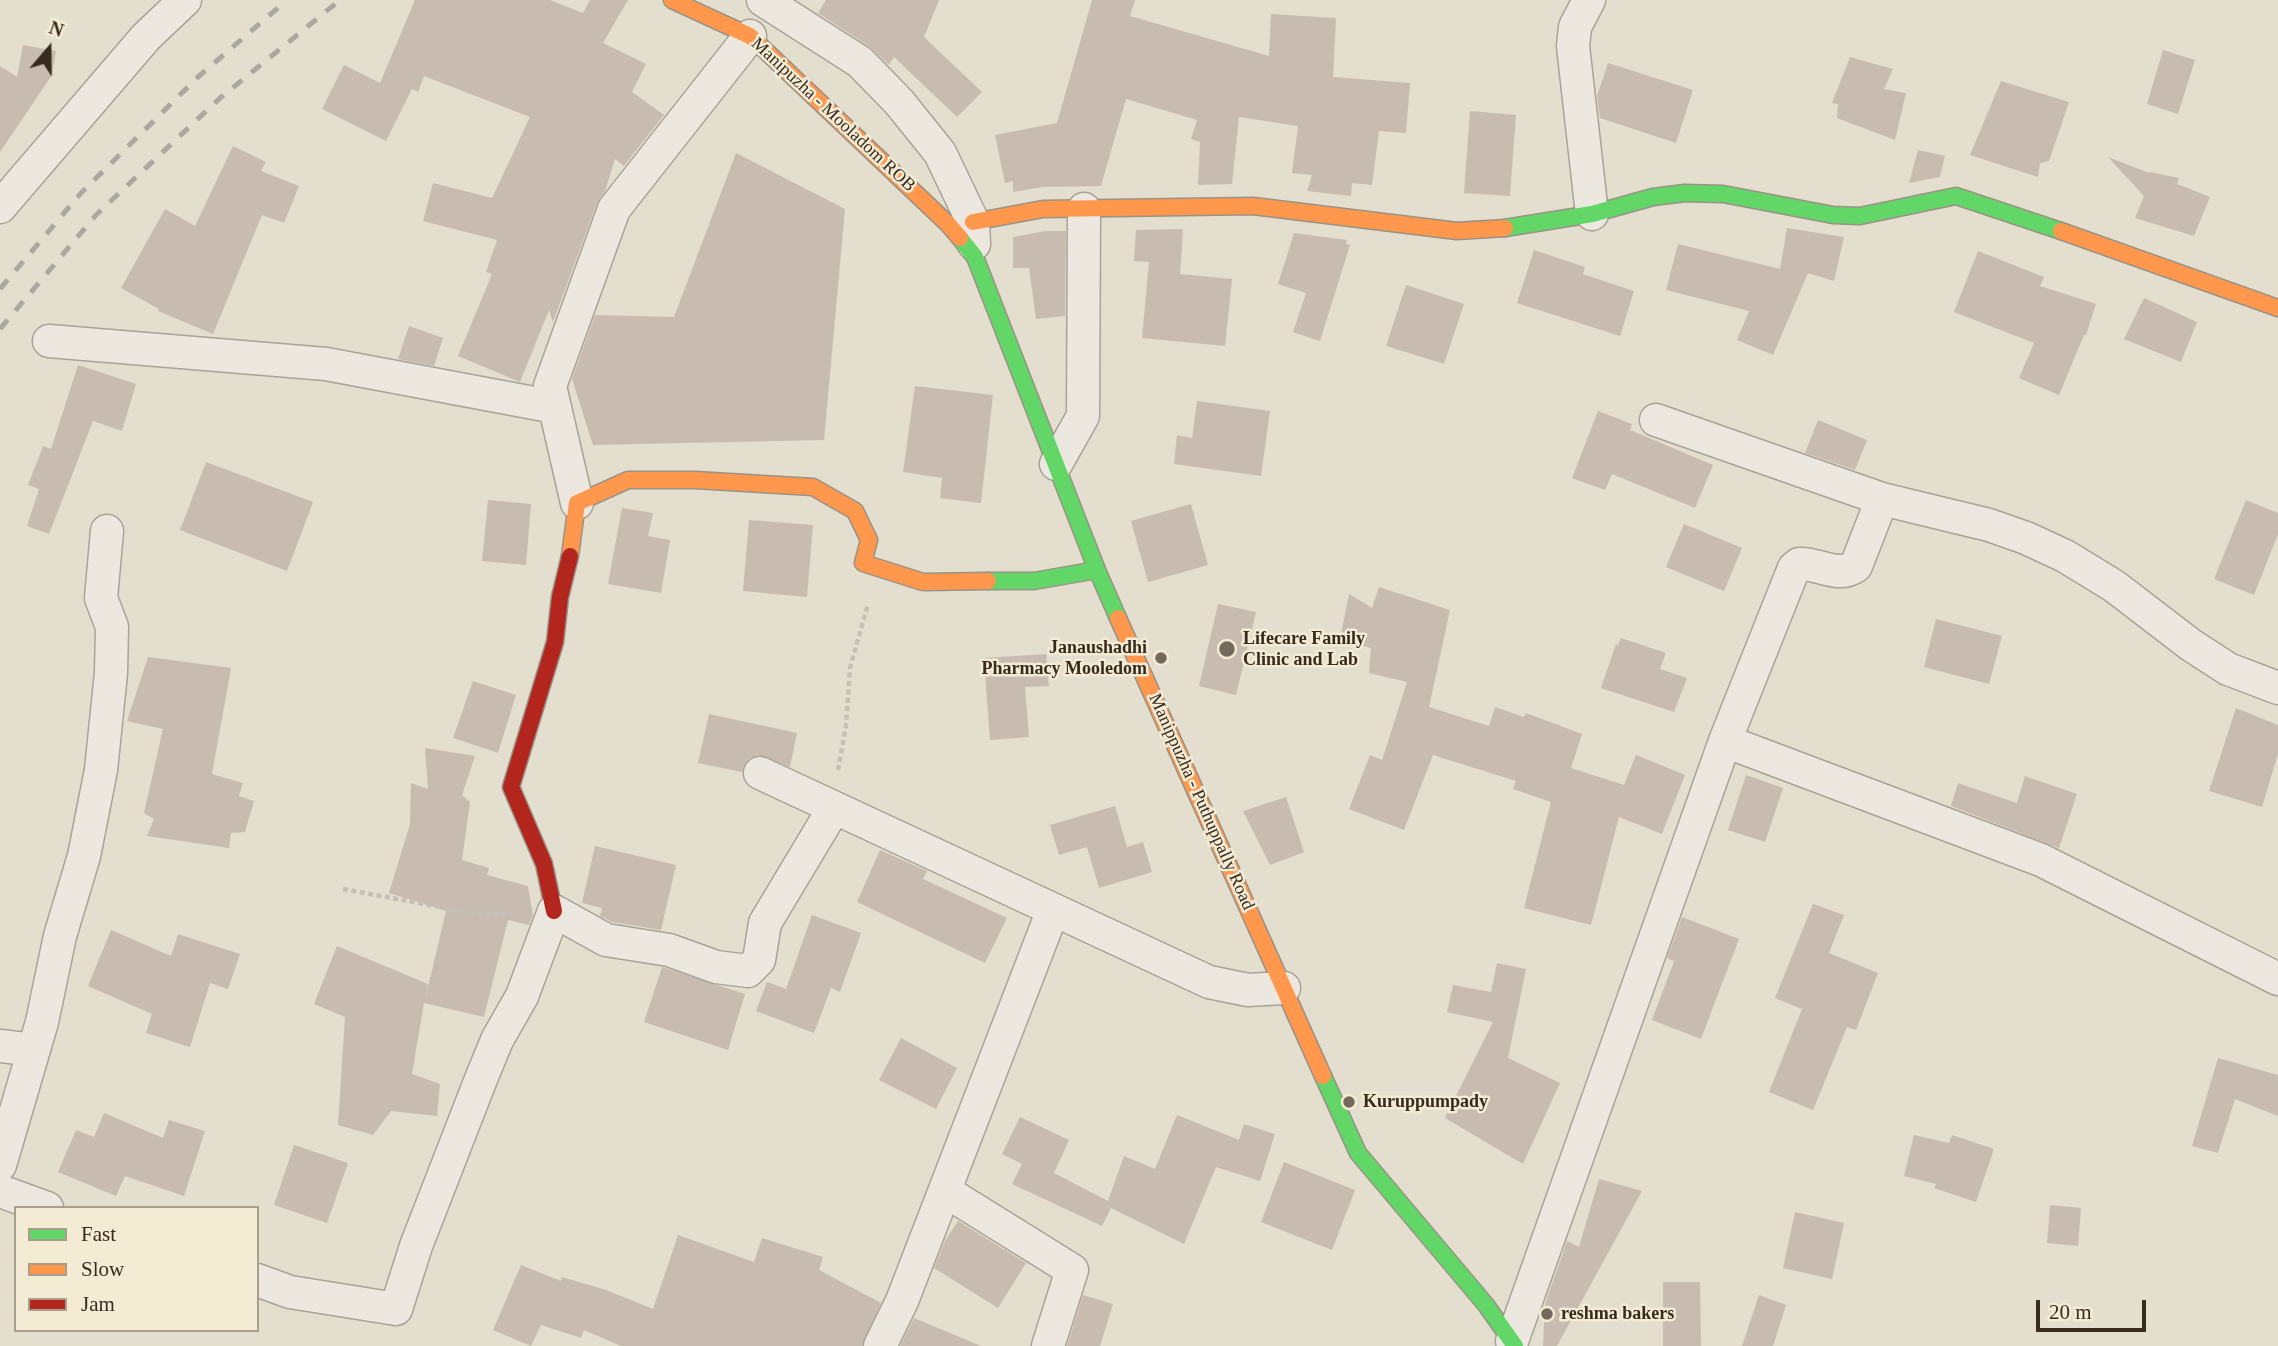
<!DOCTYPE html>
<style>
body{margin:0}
#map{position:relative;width:2278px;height:1346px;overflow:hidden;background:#e4dece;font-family:"Times New Roman",serif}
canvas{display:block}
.legend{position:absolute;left:14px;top:1206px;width:245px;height:126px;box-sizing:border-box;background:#f4ebd5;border:2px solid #a89e8c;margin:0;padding:9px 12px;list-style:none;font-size:21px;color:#372b1f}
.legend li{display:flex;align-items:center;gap:14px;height:35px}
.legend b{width:35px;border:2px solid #a89e8c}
.north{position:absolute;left:14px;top:14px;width:70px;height:70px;-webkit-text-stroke:5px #f4ebd5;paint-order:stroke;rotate:20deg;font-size:19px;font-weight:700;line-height:28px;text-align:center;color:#372b1f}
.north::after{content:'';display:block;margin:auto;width:24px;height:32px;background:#372b1f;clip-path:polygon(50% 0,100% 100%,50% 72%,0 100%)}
.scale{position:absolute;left:2036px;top:1300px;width:110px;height:32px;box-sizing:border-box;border:4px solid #372b1f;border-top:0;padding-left:9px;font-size:21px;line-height:24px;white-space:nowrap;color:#372b1f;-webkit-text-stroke:5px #f4ebd5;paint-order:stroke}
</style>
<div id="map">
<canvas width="2278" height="1346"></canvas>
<ul class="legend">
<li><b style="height:9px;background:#63d668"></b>Fast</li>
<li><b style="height:9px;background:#ff974d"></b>Slow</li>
<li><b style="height:9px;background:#b3261e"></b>Jam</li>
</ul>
<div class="north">N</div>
<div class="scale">20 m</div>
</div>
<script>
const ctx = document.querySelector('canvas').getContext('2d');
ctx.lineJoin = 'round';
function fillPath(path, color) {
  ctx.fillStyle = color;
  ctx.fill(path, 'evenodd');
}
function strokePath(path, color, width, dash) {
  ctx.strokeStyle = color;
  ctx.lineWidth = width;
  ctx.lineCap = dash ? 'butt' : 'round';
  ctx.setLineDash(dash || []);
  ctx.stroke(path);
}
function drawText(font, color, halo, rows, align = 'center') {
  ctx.font = font + ' "Times New Roman",serif';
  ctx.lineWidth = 5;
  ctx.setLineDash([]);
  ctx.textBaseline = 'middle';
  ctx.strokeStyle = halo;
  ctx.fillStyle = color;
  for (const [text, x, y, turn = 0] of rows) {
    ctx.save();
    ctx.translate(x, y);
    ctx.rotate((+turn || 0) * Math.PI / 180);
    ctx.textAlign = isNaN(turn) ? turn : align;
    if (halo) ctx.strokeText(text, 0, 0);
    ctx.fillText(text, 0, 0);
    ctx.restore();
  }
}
const building = new Path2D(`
 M 415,0 L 550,0 L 583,13 L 590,0 L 628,0 L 603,43 L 646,64 L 632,92 L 664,115 L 624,166 L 615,159 L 605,191 L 597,203 L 553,322 L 549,310 L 520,382 L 458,356 L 492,274 L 486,272 L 497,240 L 423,221 L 433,183 L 492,198 L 530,117 L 424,76 L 418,92 L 412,89 L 386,141 L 322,109 L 344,65 L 380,83 Z
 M 826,0 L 939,0 L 924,37 L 982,92 L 957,117 L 894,57 L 889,65 L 870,47 L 818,13 Z
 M 1092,0 L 1135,0 L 1130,16 L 1269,56 L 1271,14 L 1336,18 L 1333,77 L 1410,83 L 1406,133 L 1379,131 L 1372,185 L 1352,183 L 1351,196 L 1307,191 L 1312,175 L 1292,173 L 1298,126 L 1239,117 L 1232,184 L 1198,185 L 1200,142 L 1191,139 L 1197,120 L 1126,99 L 1101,186 L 1043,187 L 1013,192 L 1013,181 L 1005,183 L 995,135 L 1057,123 Z
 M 23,45 L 56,51 L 52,75 L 0,152 L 0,66 L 17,77 Z
 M 2163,50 L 2195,60 L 2178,114 L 2147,104 Z
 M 1850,57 L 1893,69 L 1884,89 L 1906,93 L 1895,140 L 1837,118 L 1838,104 L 1832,103 Z
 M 1608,63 L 1693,90 L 1676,143 L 1600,118 L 1597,96 Z
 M 2001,81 L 2069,102 L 2049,161 L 2040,163 L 2038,177 L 1970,155 Z
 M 1470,111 L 1516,115 L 1510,196 L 1464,193 Z
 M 233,146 L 266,162 L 261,171 L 299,186 L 284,223 L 262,215 L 213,334 L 158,311 L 159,309 L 121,288 L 165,209 L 195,226 Z
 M 1918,150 L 1945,156 L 1940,177 L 1909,183 Z
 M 736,153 L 845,209 L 824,440 L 593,445 L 572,379 L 595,315 L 674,317 Z
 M 2108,157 L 2149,173 L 2150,172 L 2179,178 L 2177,184 L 2210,197 L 2194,236 L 2135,218 L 2144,196 Z
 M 1787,228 L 1844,237 L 1834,281 L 1808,273 L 1773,355 L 1737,340 L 1749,311 L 1666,290 L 1678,244 L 1780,269 Z
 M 1183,229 L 1180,274 L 1232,279 L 1225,346 L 1142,338 L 1149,262 L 1134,261 L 1136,230 Z
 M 1045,231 L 1066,231 L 1065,316 L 1036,319 L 1029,268 L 1013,268 L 1013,237 Z
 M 1294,233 L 1347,240 L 1346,244 L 1350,245 L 1320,341 L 1293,332 L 1306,293 L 1278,284 Z
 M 1534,250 L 1585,267 L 1583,274 L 1634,291 L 1620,336 L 1517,303 Z
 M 1978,251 L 2044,277 L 2040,286 L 2096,304 L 2086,335 L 2084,335 L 2059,395 L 2019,378 L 2034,343 L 1954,312 Z
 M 1406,285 L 1464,304 L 1444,364 L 1386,346 Z
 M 2144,298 L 2197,322 L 2181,362 L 2124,339 Z
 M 409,326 L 443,338 L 434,366 L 398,359 Z
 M 78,365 L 136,384 L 122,431 L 93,421 L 49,534 L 27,526 L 39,489 L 28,485 L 43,446 L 51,449 Z
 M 915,386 L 993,395 L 981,503 L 940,498 L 942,478 L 903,472 Z
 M 1197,401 L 1270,411 L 1261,476 L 1174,464 L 1177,435 L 1192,438 Z
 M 1598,411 L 1632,424 L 1630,430 L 1713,465 L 1695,508 L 1612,474 L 1605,490 L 1572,478 Z
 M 1818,420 L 1867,440 L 1855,470 L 1805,453 Z
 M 206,462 L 313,502 L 287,571 L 180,530 Z
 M 488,500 L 531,504 L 526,565 L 482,561 Z
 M 2246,500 L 2278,513 L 2278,534 L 2254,595 L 2214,579 Z
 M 1191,504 L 1208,565 L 1148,582 L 1131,521 Z
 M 622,508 L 653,513 L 648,536 L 670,540 L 661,593 L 608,584 Z
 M 749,520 L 813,525 L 807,597 L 743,591 Z
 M 1684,524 L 1742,548 L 1724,591 L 1666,567 Z
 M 1379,587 L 1450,610 L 1429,707 L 1489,726 L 1495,707 L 1524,717 L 1526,713 L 1582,734 L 1571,768 L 1624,785 L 1636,755 L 1685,775 L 1662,834 L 1619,817 L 1591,925 L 1524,908 L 1551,802 L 1513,789 L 1516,781 L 1433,755 L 1404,830 L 1349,809 L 1370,755 L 1382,760 L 1407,682 L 1369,673 L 1371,648 L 1340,639 L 1349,594 L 1372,608 Z
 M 1218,604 L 1256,612 L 1236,695 L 1199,686 Z
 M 1936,619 L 2002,636 L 1989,684 L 1924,667 Z
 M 1621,638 L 1666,653 L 1660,669 L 1687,678 L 1674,712 L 1601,688 L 1616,644 L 1618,645 Z
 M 1046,654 L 1049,686 L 1025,687 L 1029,737 L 990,740 L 984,658 Z
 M 148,657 L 231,668 L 212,774 L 243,783 L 239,796 L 254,801 L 245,832 L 231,833 L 229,848 L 147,836 L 154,819 L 144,813 L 163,729 L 127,721 Z
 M 473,681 L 516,695 L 498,753 L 453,738 Z
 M 2236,708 L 2278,725 L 2278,754 L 2262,807 L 2209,791 Z
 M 709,714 L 797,733 L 790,767 L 759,755 L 749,758 L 744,765 L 742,772 L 698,763 Z
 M 425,748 L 475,756 L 462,795 L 470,802 L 462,860 L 489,868 L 487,875 L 528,886 L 533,915 L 529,925 L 508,920 L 484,1017 L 424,1003 L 412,1074 L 440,1084 L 437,1116 L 391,1111 L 373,1135 L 338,1125 L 345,1017 L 314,1004 L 337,946 L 428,984 L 425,1000 L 446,911 L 389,893 L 410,824 L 411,783 L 428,789 Z
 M 1746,775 L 1783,788 L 1765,842 L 1728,830 Z
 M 2025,776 L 2077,794 L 2059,848 L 1951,806 L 1958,783 L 2017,803 Z
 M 1286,797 L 1304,852 L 1270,865 L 1243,811 Z
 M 1115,806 L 1127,847 L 1143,842 L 1152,872 L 1099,888 L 1087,847 L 1059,855 L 1050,825 Z
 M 595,846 L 676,865 L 661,930 L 612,922 L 600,916 L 602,908 L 582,903 Z
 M 880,850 L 927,871 L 923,879 L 1007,918 L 985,963 L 857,902 Z
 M 1813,904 L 1844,915 L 1829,953 L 1878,973 L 1856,1030 L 1847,1027 L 1813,1110 L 1769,1092 L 1802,1009 L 1775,998 Z
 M 812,915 L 861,933 L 840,992 L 831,988 L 814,1033 L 756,1011 L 767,982 L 786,989 Z
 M 1682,917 L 1739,939 L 1701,1039 L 1652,1020 L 1674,961 L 1667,958 Z
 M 111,930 L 171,956 L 178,934 L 240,954 L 228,989 L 210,983 L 190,1047 L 146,1033 L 152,1014 L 88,986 Z
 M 1497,963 L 1526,969 L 1508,1058 L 1560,1083 L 1523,1164 L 1445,1118 L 1493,1022 L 1447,1012 L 1453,985 L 1491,992 Z
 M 662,967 L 745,994 L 728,1050 L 644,1022 Z
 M 901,1038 L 957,1068 L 936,1109 L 879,1080 Z
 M 2218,1058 L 2278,1075 L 2278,1116 L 2235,1099 L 2218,1153 L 2192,1146 Z
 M 104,1113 L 163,1138 L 169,1120 L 205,1131 L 184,1196 L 125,1176 L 116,1196 L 58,1172 L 76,1130 L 94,1137 Z
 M 1177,1115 L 1239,1140 L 1244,1124 L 1275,1134 L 1260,1181 L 1216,1167 L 1184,1244 L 1111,1208 L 1102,1226 L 1012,1184 L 1022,1164 L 1002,1154 L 1020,1117 L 1069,1140 L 1054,1173 L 1108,1201 L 1124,1156 L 1155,1169 Z
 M 1914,1135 L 1949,1143 L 1952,1135 L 1994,1149 L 1976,1202 L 1934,1188 L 1936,1184 L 1904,1176 Z
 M 294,1145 L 348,1163 L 327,1223 L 274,1205 Z
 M 1284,1162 L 1355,1190 L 1332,1250 L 1261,1222 Z
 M 1599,1179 L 1642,1191 L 1557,1346 L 1543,1346 L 1545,1304 L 1567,1241 L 1579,1247 Z
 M 2050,1205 L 2081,1208 L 2078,1246 L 2047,1243 Z
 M 1795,1212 L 1844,1223 L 1832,1279 L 1783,1268 Z
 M 958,1221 L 1026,1263 L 998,1308 L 934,1268 L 945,1241 Z
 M 678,1235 L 754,1262 L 762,1238 L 823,1257 L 819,1270 L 881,1303 L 862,1346 L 621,1346 L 584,1330 L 581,1338 L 541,1325 L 531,1346 L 493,1330 L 521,1265 L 561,1281 L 562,1277 L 606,1290 L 653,1309 Z
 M 1663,1282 L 1700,1282 L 1701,1346 L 1663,1346 Z
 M 1083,1295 L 1113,1304 L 1100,1346 L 1067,1346 Z
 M 1759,1295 L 1786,1305 L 1773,1346 L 1742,1346 Z
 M 914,1318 L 981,1346 L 900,1346 Z`);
const path = new Path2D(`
 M 838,770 L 846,726 L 850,668 L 868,604
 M 343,889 L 483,915 L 518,913`);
const street = new Path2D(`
 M 763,0 L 860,62 L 899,102 L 940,153 L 973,222 L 974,244
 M 1589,0 L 1575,27 L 1573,46 L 1592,214
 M 0,207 L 146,37 L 185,0
 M 49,341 L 326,364 L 555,407
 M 1656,420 L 1882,499 L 1989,525 L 2026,538 L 2065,556 L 2114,586 L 2191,645 L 2228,669 L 2278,688
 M 1056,464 L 1083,416 L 1084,209
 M 577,503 L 550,386 L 614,209 L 750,36
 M 1725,741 L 2041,860 L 2278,979
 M 760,773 L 1209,982 L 1248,990 L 1284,988
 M 0,1046 L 34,1050
 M 0,1165 L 42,1022 L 60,936 L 84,856 L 101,770 L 111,673 L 112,627 L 101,598 L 107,531
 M 0,1191 L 47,1208
 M 945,1191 L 1072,1270 L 1048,1346
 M 257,1280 L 290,1292 L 396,1309 L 416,1246 L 481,1079 L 497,1040 L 522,996 L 554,911 L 606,940 L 669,950 L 716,967 L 748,971 L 759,960 L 765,923 L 834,808
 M 1512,1341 L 1725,741 L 1794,568 L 1799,564 C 1820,563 1837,579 1856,566 L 1882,499
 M 880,1346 L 902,1301 L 1053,910`);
const fast = new Path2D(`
 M 1505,228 L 1592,214 L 1653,197 L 1685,193 L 1723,194 L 1833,215 L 1860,216 L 1956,196 L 2061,231
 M 960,238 L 975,257 L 1097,570 L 1118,618
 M 988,581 L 1034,581 L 1097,570
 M 1323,1076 L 1358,1153 L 1486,1305 L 1515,1346`);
const slow = new Path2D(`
 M 672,0 L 750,36 L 948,224 L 960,238
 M 973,222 L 1043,209 L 1253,206 L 1457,231 L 1505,228
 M 2061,231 L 2278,308
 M 570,556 L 577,503 L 628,480 L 695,480 L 813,487 L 855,511 L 869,540 L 863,563 L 923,582 L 988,581
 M 1118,618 L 1323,1076`);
const jam = new Path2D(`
 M 554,911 L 544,864 L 511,787 L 555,642 L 560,597 L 570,556`);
const rail = new Path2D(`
 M 0,289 L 81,193 L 198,77 L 287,0
 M 0,329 L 96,215 L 219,99 L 340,0`);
const markers = [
 [1227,649,9,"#746a5c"],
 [1161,658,7,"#746a5c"],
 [1349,1102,7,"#746a5c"],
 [1547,1314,7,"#746a5c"]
];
const streetNames = [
 ["Manipuzha - Mooladom ROB",833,115,43],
 ["Manippuzha - Puthuppally Road",1201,802,66]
];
const poiNames = [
 ["Lifecare Family",1243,639],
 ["Clinic and Lab",1243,660],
 ["Janaushadhi",1147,648,"right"],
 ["Pharmacy Mooledom",1147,669,"right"],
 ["Kuruppumpady",1363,1102],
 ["reshma bakers",1561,1314]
];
fillPath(building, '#c7bcaf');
strokePath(street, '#a9a397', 35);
strokePath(fast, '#999287', 19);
strokePath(slow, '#999287', 19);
strokePath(jam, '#999287', 19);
strokePath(path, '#c5bfb6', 4.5, [5, 3.5]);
strokePath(street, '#ece8e0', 32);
strokePath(fast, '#63d668', 16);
strokePath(slow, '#ff974d', 16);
strokePath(jam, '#b3261e', 16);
strokePath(rail, '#aba8a0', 5, [12, 12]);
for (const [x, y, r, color] of markers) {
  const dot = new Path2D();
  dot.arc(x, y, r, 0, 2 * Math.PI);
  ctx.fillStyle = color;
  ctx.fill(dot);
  strokePath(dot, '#f4ebd5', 2.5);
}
drawText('18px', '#372b1f', '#f4ebd5', streetNames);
drawText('bold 18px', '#372b1f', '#f4ebd5', poiNames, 'left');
</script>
